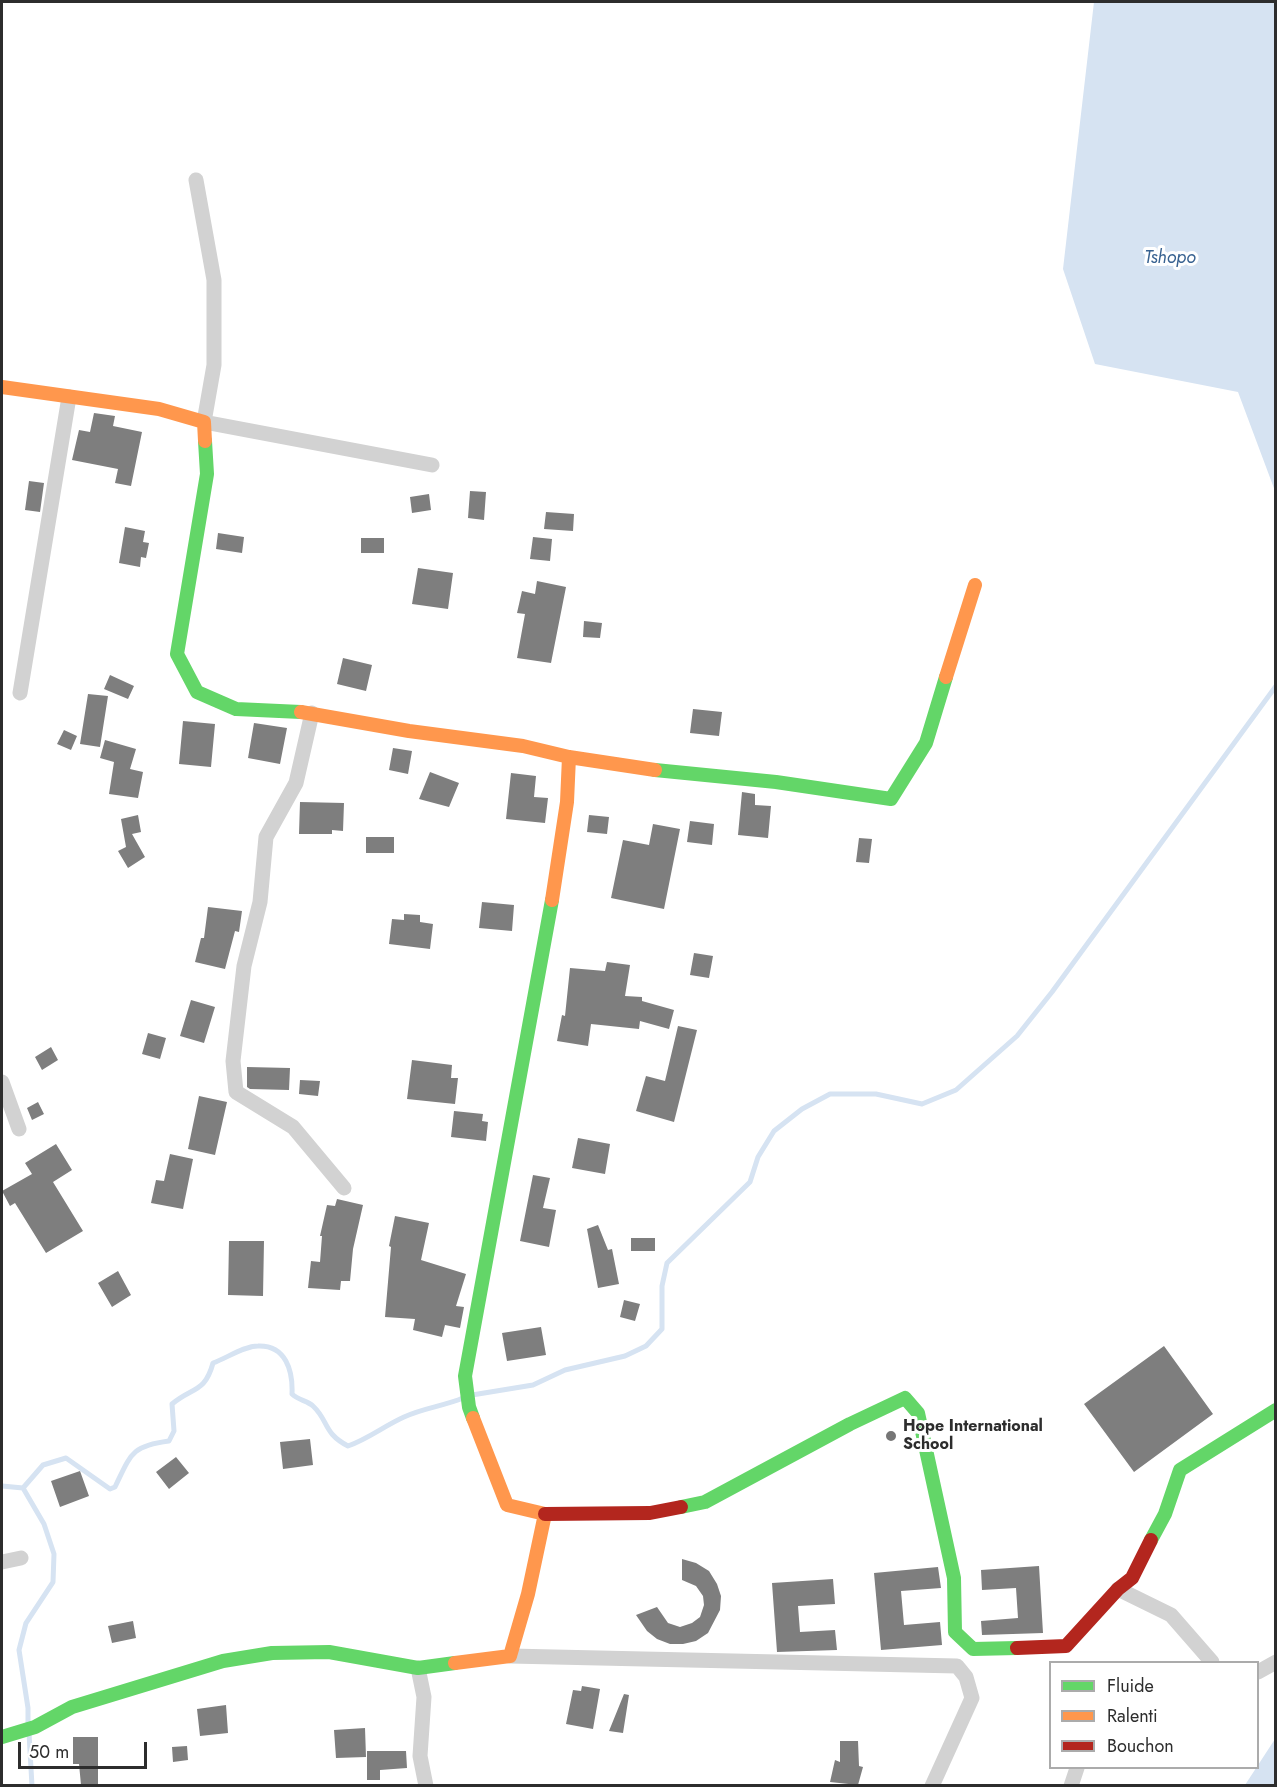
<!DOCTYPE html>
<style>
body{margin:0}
#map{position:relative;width:1277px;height:1787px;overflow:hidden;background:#fff;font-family:Jost,sans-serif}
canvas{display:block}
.frame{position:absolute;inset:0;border:3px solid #2d2d2d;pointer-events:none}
.legend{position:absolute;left:1049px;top:1661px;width:210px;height:108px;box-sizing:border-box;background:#fff;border:2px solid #ababab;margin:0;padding:8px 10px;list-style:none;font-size:18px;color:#2d2d2d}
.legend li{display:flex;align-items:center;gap:12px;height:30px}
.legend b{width:30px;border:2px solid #ababab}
.scale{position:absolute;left:18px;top:1742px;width:129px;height:27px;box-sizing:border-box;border:3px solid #2d2d2d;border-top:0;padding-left:8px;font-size:18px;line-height:21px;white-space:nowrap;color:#2d2d2d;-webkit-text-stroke:4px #fff;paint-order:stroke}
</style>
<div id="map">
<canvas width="1277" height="1787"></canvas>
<div class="frame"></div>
<ul class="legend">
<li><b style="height:8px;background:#63d668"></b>Fluide</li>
<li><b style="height:8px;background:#ff974d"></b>Ralenti</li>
<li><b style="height:8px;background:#b3261e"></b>Bouchon</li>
</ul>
<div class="scale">50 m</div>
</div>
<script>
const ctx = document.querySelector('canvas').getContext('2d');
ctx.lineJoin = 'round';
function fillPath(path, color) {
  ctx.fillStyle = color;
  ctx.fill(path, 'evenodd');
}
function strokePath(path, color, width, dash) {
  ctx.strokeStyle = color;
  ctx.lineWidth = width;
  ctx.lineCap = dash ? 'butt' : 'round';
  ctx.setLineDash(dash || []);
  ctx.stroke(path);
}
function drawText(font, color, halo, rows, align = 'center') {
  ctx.font = font + ' Jost,sans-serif';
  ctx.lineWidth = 6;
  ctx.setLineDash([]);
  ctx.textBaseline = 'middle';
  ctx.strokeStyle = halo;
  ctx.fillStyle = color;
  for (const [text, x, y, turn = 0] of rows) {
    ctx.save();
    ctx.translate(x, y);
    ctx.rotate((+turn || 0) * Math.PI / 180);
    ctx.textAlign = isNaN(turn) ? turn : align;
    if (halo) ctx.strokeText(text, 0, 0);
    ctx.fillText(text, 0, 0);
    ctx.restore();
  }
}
const water = new Path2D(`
 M 1094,2 L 1275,2 L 1275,491 L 1238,392 L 1095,364 L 1063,269 Z
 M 1275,1739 L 1275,1785 L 1245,1785 Z`);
const stream = new Path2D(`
 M 472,1395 L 533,1385 L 565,1370 L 625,1356 L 646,1346 L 662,1329 L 662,1286 L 667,1263 L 750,1182 L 758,1157 L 774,1131 L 802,1109 L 830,1094 L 876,1094 L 922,1104 L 956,1090 L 1017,1036 L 1052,992 L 1276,686
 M 2,1486 L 23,1488 L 43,1465 L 66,1458 L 110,1489 L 115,1487 C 131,1454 131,1446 169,1441 L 174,1431 L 172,1404 C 192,1387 205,1393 213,1363 C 227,1358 244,1346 258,1346 C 286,1345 293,1371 292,1394 C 298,1400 308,1401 313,1406 C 329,1421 323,1433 348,1446 C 368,1439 384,1426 404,1417 C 423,1408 444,1406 463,1398
 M 23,1488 L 44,1524 L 54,1554 L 53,1582 L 26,1623 L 19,1650 L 28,1708 L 28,1724
 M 29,1733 L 32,1786`);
const building = new Path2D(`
 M 94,413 L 115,416 L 113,426 L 142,432 L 131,486 L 115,483 L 118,469 L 72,460 L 79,430 L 90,432 Z
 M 29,481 L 44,483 L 40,512 L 25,510 Z
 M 470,491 L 486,492 L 484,520 L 468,518 Z
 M 429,494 L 431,510 L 412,513 L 410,497 Z
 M 546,512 L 574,514 L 573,531 L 544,529 Z
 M 125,527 L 145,531 L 143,542 L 149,543 L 146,558 L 141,557 L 140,567 L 119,563 Z
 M 218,533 L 244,537 L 242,553 L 216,549 Z
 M 533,537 L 552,539 L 550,561 L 530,559 Z
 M 361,538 L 384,538 L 384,553 L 361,553 Z
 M 418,568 L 453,573 L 448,609 L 412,604 Z
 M 537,581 L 566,587 L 551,663 L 517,658 L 525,614 L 517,613 L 522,591 L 535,594 Z
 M 584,621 L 602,623 L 600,638 L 583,637 Z
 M 343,658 L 372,665 L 366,691 L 337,684 Z
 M 110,675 L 134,686 L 128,699 L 104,689 Z
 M 88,694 L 108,696 L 100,747 L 80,744 Z
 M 693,709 L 722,712 L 719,736 L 690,733 Z
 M 183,721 L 215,724 L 211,767 L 179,764 Z
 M 254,723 L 287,728 L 280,764 L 248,758 Z
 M 64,730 L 77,736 L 71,750 L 57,744 Z
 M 105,740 L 136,749 L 130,769 L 143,772 L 138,798 L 109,794 L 114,762 L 100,758 Z
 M 393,748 L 412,751 L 408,774 L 389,770 Z
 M 430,772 L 459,783 L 449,807 L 419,799 Z
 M 511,773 L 536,776 L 534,797 L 548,798 L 545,823 L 506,819 Z
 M 742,792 L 755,794 L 755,805 L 771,806 L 768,838 L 738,835 Z
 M 300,802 L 344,803 L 343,831 L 332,830 L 332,834 L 299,834 Z
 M 138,815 L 141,832 L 132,834 L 145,857 L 128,868 L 118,851 L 126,847 L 121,819 Z
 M 589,815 L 609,817 L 607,834 L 587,832 Z
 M 690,821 L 714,824 L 712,845 L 687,842 Z
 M 653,824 L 680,829 L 664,909 L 611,898 L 623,840 L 649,845 Z
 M 366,837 L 394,837 L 394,853 L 366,853 Z
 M 859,838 L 872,839 L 869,863 L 856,862 Z
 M 482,902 L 514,905 L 512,931 L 479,928 Z
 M 208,907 L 242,911 L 239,932 L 235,931 L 225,969 L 195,962 L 201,938 L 204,938 Z
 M 404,914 L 420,915 L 420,922 L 433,924 L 430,949 L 389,944 L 392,919 L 404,920 Z
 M 694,953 L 713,956 L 709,978 L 690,975 Z
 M 607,962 L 630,965 L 625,996 L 642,997 L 642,1001 L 674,1010 L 669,1029 L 640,1021 L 639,1029 L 591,1024 L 588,1046 L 557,1041 L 562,1015 L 565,1016 L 570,968 L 605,971 Z
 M 191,1000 L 215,1007 L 204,1043 L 180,1036 Z
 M 678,1026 L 697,1030 L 674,1122 L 636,1111 L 646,1076 L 665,1081 Z
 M 148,1033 L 166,1038 L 160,1059 L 142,1054 Z
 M 51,1047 L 58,1060 L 42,1070 L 35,1057 Z
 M 412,1060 L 452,1065 L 451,1078 L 458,1078 L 455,1104 L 407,1099 Z
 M 247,1067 L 290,1068 L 289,1090 L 250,1089 L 247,1087 Z
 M 300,1080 L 320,1081 L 318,1096 L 299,1094 Z
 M 199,1096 L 227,1102 L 215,1155 L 188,1149 Z
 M 38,1102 L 44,1114 L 32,1120 L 27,1108 Z
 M 454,1111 L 483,1114 L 482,1121 L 488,1122 L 486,1141 L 451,1137 Z
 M 578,1138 L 610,1144 L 605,1174 L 572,1168 Z
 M 56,1144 L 72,1170 L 53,1182 L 83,1231 L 46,1253 L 15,1203 L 10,1206 L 2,1191 L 32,1174 L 25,1163 Z
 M 170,1154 L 193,1159 L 183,1209 L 151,1203 L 156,1180 L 164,1181 Z
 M 533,1175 L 550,1178 L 543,1208 L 556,1210 L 549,1247 L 520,1241 Z
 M 337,1199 L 363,1205 L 353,1249 L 350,1281 L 341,1281 L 340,1290 L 308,1288 L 311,1261 L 320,1262 L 322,1236 L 320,1236 L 327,1205 L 335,1206 Z
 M 395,1216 L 429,1223 L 421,1260 L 466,1274 L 456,1306 L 464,1307 L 460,1328 L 445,1325 L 442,1337 L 413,1330 L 415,1319 L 385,1317 L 391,1247 L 389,1246 Z
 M 598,1225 L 608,1250 L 612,1249 L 619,1284 L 598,1288 L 587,1229 Z
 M 631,1238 L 655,1238 L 655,1251 L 631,1251 Z
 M 229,1241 L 264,1241 L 263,1296 L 228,1295 Z
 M 118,1271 L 131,1295 L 112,1307 L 98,1283 Z
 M 624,1300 L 640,1304 L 635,1321 L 620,1317 Z
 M 541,1327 L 546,1355 L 507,1361 L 502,1333 Z
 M 1164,1346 L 1213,1414 L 1134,1472 L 1084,1404 Z
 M 310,1439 L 313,1465 L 283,1469 L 280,1442 Z
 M 176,1457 L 189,1473 L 169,1489 L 156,1472 Z
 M 80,1471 L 89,1496 L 60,1507 L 51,1481 Z
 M 682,1559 L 696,1563 L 709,1571 L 717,1584 L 721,1596 L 720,1610 L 708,1633 L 696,1641 L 683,1644 L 670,1644 L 657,1639 L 647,1631 L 636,1615 L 657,1607 L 668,1623 L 680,1627 L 692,1623 L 700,1617 L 704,1605 L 703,1596 L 696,1586 L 682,1580 Z
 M 1039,1566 L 1043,1633 L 982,1635 L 981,1621 L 1018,1618 L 1016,1588 L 982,1590 L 981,1570 Z
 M 938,1567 L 941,1588 L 901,1591 L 904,1625 L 940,1622 L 942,1645 L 881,1650 L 874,1573 Z
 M 833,1579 L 835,1604 L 798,1606 L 800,1632 L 835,1630 L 837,1650 L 777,1652 L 772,1583 Z
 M 133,1621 L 136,1638 L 112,1643 L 108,1626 Z
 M 582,1686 L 600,1689 L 593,1729 L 566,1724 L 573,1690 L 581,1691 Z
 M 624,1694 L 629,1695 L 623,1733 L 609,1731 Z
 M 226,1705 L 228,1733 L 200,1736 L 197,1709 Z
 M 365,1728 L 366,1757 L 336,1758 L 334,1730 Z
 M 73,1737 L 98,1737 L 98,1785 L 81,1785 L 79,1764 L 73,1764 Z
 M 840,1741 L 858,1741 L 859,1766 L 863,1767 L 858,1785 L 830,1782 L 835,1760 L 840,1762 Z
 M 187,1746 L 188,1760 L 173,1762 L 172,1747 Z
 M 367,1751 L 406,1751 L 407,1768 L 380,1770 L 380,1780 L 367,1780 Z`);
const street = new Path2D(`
 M 196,180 L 214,280 L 214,365 L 204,422 L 432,465
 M 20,693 L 69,397
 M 312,713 L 296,783 L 266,837 L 260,902 L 244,966 L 233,1061 L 236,1092 L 293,1127 L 344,1188
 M 2,1082 L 19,1129
 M 2,1562 L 21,1558
 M 1118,1589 L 1171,1615 L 1212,1662
 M 510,1656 L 957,1666 L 966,1677 L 972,1698 L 932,1786
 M 418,1668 L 424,1697 L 420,1756 L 426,1786
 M 1258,1672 L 1276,1662
 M 1071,1786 L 1077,1768`);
const fast = new Path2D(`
 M 205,441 L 207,474 L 177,654 L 197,692 L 236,709 L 301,712
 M 655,770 L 776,782 L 891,799 L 926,743 L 946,677
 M 473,1418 L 469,1407 L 465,1376 L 552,900
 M 681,1507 L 705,1502 L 850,1424 L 905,1398 L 918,1413 L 954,1578 L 955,1632 L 973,1649 L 1017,1648
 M 1151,1540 L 1165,1514 L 1180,1470 L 1276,1410
 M 2,1737 L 35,1727 L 72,1707 L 223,1661 L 272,1653 L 329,1652 L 418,1668 L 455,1663`);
const slow = new Path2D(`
 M 2,387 L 159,409 L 204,422 L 205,441
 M 946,677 L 975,585
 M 301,712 L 409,731 L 523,746 L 569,757 L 655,770
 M 552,900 L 567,802 L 569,757
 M 455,1663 L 510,1656 L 528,1594 L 545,1514 L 507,1505 L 473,1418`);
const jam = new Path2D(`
 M 545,1514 L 650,1513 L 681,1507
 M 1017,1648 L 1066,1646 L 1118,1589 L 1132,1578 L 1151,1540`);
const markers = [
 [891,1436,6,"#767676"]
];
const poiNames = [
 ["Hope International",903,1427],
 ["School",903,1445]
];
const waterNames = [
 ["Tshopo",1170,259]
];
fillPath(water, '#d6e3f2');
strokePath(stream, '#d6e3f2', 5);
fillPath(building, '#7e7e7e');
strokePath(street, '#d2d2d2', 15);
strokePath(fast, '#63d668', 14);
strokePath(slow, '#ff974d', 14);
strokePath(jam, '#b3261e', 14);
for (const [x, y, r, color] of markers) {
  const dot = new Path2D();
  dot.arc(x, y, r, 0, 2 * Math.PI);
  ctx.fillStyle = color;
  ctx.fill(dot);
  strokePath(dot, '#fff', 2);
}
drawText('bold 16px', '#2d2d2d', '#fff', poiNames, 'left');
drawText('italic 18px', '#386291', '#fff', waterNames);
</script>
